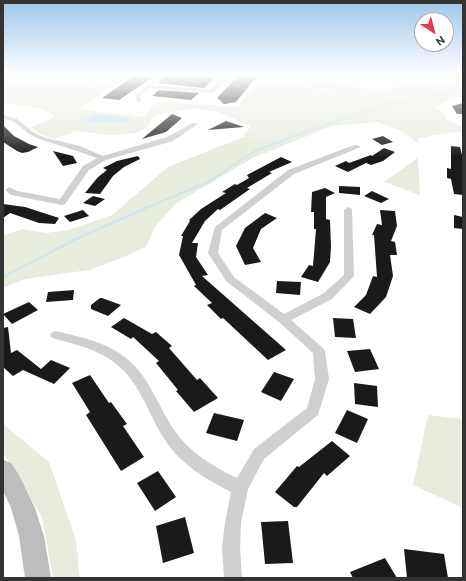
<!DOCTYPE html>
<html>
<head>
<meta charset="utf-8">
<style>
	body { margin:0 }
	#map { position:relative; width:466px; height:581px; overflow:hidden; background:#fff; font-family:Ubuntu,sans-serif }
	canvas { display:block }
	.frame { position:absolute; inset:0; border:4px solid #333; pointer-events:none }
	.north { position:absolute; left:414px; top:12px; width:40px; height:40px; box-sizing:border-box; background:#fff; border:1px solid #adadad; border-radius:50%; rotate:144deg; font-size:11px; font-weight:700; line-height:16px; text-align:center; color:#333 }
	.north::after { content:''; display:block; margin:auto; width:14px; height:18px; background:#eb334b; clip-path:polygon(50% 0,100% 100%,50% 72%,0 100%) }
</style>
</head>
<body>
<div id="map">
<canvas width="466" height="581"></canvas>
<div class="frame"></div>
<div class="north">N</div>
</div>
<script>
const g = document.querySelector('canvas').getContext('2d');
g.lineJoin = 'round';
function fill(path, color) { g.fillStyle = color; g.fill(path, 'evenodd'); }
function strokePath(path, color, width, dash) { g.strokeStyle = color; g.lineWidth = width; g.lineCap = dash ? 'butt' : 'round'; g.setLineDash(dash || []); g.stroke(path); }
const green = new Path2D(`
	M 3,76 L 33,78 L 44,76 L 100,76 L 77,82 C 91,91 103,85 118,80 L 110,76 L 128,76 L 78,109 L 144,117 L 156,102 L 237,107 L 262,76 L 298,76 L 317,91 L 340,86 L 311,76 L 316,76 L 345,85 L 382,91 L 418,80 L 405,76 L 463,76 L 463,97 L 453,98 L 435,107 L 443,113 L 447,120 L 463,127 L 463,131 L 433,135 L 418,139 L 418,143 L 404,132 L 377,122 L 332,126 L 253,158 L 175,204 L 156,226 L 146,247 L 121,258 L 89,270 L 25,279 L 3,288 L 3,235 L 23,229 L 46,233 L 69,230 L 112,215 L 168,167 L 243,137 L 251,126 L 216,111 L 192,108 L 160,114 L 152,119 L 148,127 L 135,133 L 110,135 L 76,131 L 55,139 L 40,134 L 31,127 L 56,117 L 43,109 L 3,102 ZM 94,113 L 132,119 L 82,123 Z
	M 418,158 L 420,195 L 384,182 Z
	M 428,415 L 463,419 L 463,508 L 413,485 Z
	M 3,424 L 49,462 L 76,540 L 80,578 L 53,578 L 42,517 L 3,452 Z`);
const water = new Path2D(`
	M 311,76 L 341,86 L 316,90 L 310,84 L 298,77 Z
	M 94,113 L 133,119 L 127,122 L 81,123 Z`);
const streamFar2 = new Path2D(`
	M 298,135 L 382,105 L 431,97 L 463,89`);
const streamFar1 = new Path2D(`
	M 141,210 L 210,181 L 253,152 L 300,134`);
const stream = new Path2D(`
	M 3,277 L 76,239 L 144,209`);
const building = new Path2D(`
	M 134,76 L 155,76 L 119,100 L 102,98 Z
	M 164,76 L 217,76 L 204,88 L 158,83 Z
	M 238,76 L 257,76 L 236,102 L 224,104 L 217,98 Z
	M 159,90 L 199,93 L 191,100 L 152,96 Z
	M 463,103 L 463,114 L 457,114 L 452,106 Z
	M 172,114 L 182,118 L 166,132 L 142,139 Z
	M 226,121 L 244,127 L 208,130 Z
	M 3,125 L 14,136 L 29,144 L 38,147 L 28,152 L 22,153 L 17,151 L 3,142 Z
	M 383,136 L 393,142 L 382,145 L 372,139 Z
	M 451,146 L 460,147 L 463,159 L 463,195 L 454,194 L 451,179 L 447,178 L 447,168 L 451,169 Z
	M 384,148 L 395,152 L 383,161 L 371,165 L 366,163 L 348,172 L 335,166 L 346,161 L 349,163 L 371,155 L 372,156 Z
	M 53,151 L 73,156 L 77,163 L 63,166 Z
	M 138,156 L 140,159 L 124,167 L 113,176 L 100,194 L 85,193 L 98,177 L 107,170 L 103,168 L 117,161 Z
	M 281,157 L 292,162 L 269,172 L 272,173 L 247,188 L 250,189 L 220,210 L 218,209 L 205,221 L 192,243 L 198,243 L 196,257 L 208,275 L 202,276 L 286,350 L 268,360 L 223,318 L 221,319 L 207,305 L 212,303 L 194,286 L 196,285 L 179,255 L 183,236 L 181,236 L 190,221 L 189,220 L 201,209 L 226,193 L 222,192 L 235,184 L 237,185 L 249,178 L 247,175 Z
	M 339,186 L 360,187 L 360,195 L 339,193 Z
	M 325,188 L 335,193 L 326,197 L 326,219 L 330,220 L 331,246 L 330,262 L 318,282 L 301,277 L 309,265 L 313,266 L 316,229 L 314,229 L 314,212 L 311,212 L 312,192 Z
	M 372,191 L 389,199 L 381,203 L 364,196 Z
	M 93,196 L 105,199 L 95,206 L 83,203 Z
	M 3,204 L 25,207 L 59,218 L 55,224 L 39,223 L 10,213 L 3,218 Z
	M 83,210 L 89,216 L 70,222 L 64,216 Z
	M 380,210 L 395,211 L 397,226 L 391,241 L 395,242 L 397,255 L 390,255 L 393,276 L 386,297 L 370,314 L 354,307 L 366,295 L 373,276 L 377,277 L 374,235 L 372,235 L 377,224 L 382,225 Z
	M 265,213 L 277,218 L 261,229 L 253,248 L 261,262 L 245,265 L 236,246 L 245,228 Z
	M 454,215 L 463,217 L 463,229 L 454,228 Z
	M 277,281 L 301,282 L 300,295 L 276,293 Z
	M 74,290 L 73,300 L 46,302 L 48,292 Z
	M 100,298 L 102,298 L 121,305 L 108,316 L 91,309 L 91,305 Z
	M 29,302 L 38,310 L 12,324 L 3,314 Z
	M 124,318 L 152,334 L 156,332 L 172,346 L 169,348 L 197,380 L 200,378 L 218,398 L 194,412 L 176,391 L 178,390 L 156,363 L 159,361 L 133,337 L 131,339 L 111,327 Z
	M 333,318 L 353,319 L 356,338 L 335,337 Z
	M 8,327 L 11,353 L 17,350 L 41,369 L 51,360 L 70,368 L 54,384 L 23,370 L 13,376 L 3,367 L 3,328 Z
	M 370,349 L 379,369 L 355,372 L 347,351 Z
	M 274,372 L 294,379 L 281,401 L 261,392 Z
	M 90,375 L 109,403 L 111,402 L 127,424 L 123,426 L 144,457 L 121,471 L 86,415 L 90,412 L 72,383 Z
	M 354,383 L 377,386 L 378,407 L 355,404 Z
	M 347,410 L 368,419 L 357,443 L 335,433 Z
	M 214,413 L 244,420 L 237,441 L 206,433 Z
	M 332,441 L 350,456 L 327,476 L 324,473 L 297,507 L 294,507 L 275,492 L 297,466 L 299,467 Z
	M 158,471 L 176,497 L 155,511 L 137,483 Z
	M 185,517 L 194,553 L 163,563 L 156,526 Z
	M 288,521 L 293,563 L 265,564 L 261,522 Z
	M 404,549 L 444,554 L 448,578 L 407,578 Z
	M 385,558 L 397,578 L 353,578 L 350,572 Z`);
const lane = new Path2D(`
	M 361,76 L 364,76 L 365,77 L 364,78 Z`);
const street = new Path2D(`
	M 157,76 L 163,76 L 153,85 L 210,90 L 225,76 L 231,76 L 213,93 L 150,88 L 140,96 L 141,102 L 137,102 L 135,95 Z
	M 3,115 L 17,119 L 33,132 L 43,137 L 80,146 L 103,156 L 167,137 L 193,123 L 198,124 L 173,141 L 106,160 L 89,170 L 65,204 L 62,205 L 11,195 L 5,190 L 9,187 L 17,191 L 60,199 L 83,166 L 97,158 L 74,150 L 39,139 L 29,134 L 13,121 L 3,119 Z
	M 354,145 L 357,145 L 361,147 L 294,174 L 222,230 L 218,253 L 234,277 L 284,314 L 324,293 L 344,275 L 344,210 L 348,207 L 351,208 L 352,210 L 354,276 L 332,299 L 291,320 L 323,348 L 325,351 L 329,379 L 318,415 L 264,459 L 248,489 L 241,523 L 240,547 L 242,578 L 224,578 L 222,547 L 225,523 L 231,492 C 206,479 180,464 165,440 C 148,415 141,383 116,364 C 98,349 74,344 52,338 L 50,335 L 52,332 L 56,331 C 80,337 107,342 126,358 C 150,377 158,407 175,431 C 190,453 214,467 237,478 L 254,449 L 307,408 L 315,379 L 313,353 L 279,322 L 226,281 L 208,253 L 215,227 L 288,170 Z`);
const secondary = new Path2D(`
	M 3,460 L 11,463 L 19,475 L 35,508 L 44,536 L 51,578 L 25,578 L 19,536 L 11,508 L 3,491 Z`);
fill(green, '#e7ecde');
fill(water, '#cee4ef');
strokePath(streamFar2, '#cee4ef', 1.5);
strokePath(streamFar1, '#cee4ef', 2);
strokePath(stream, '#cee4ef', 2.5);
fill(building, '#1a1a1a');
fill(lane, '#d0d0d0');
fill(street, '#d0d0d0');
fill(secondary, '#bdbdbd');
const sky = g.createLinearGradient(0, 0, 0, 157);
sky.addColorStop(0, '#9dc7eb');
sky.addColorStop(0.48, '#fff');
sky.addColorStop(1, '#ffffff00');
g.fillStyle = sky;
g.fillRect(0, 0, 466, 157);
</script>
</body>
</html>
